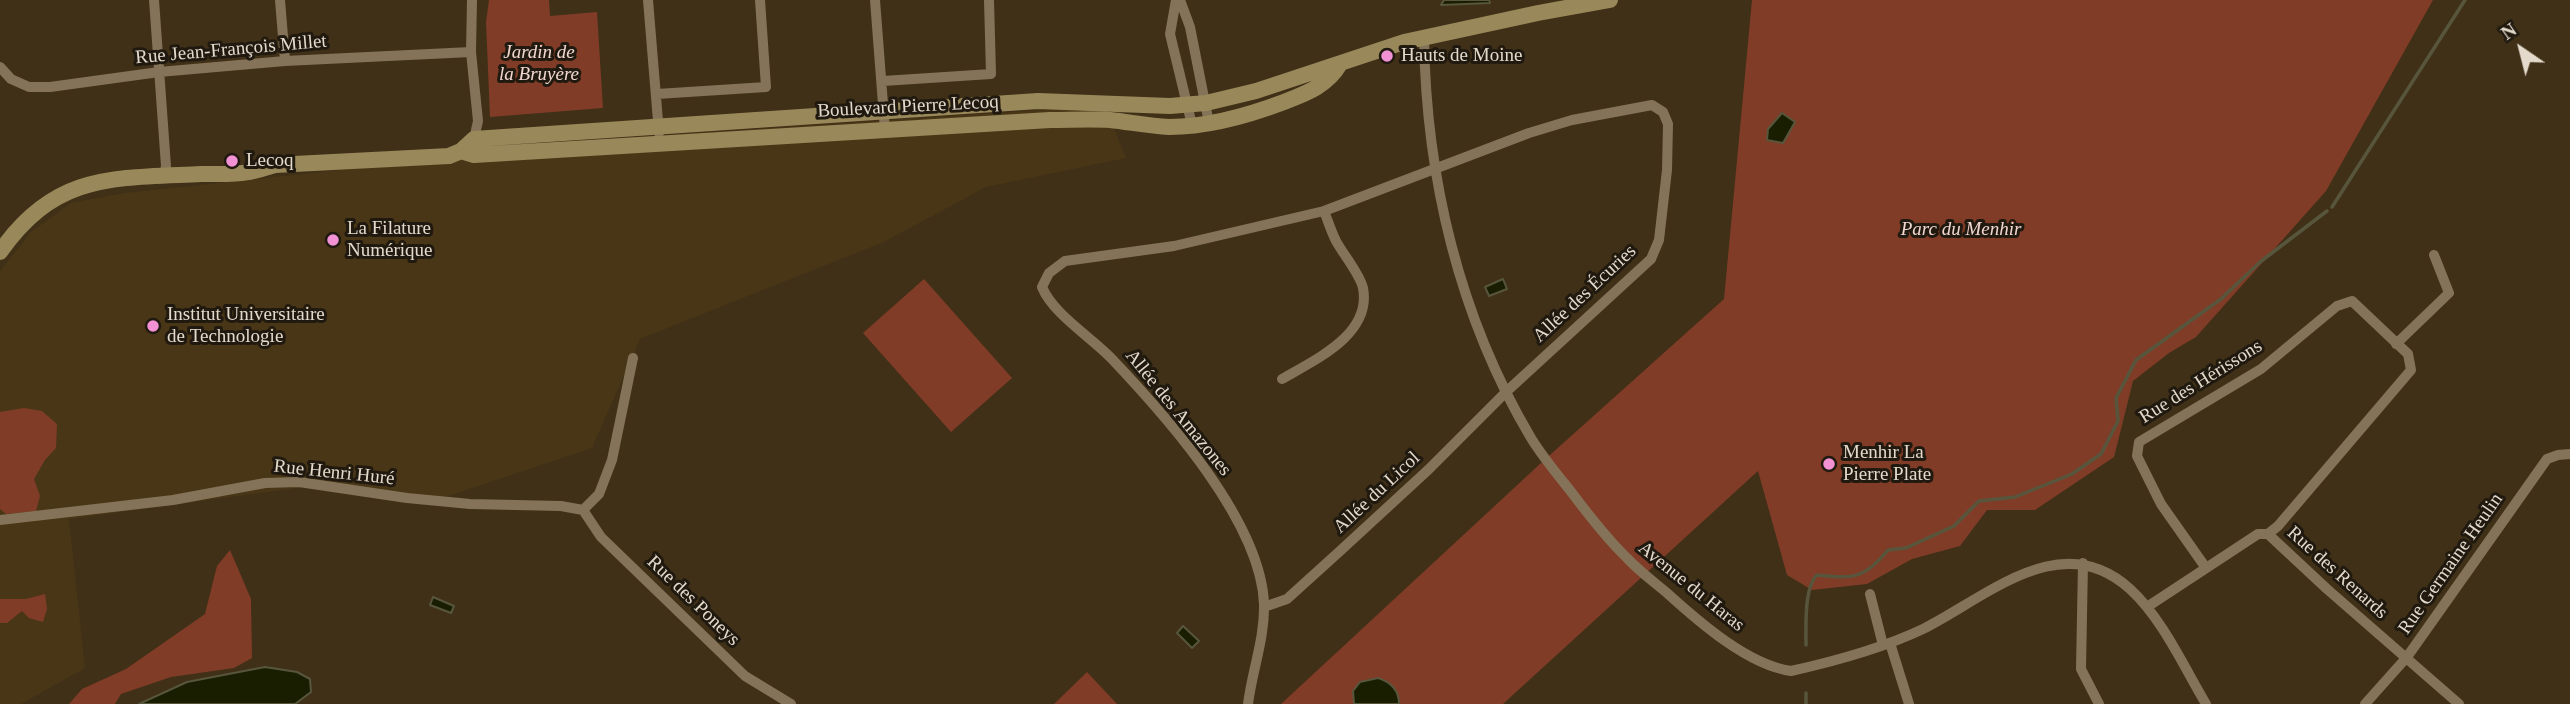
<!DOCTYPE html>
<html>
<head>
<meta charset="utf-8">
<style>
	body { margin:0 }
	#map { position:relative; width:2570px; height:704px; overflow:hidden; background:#3f3017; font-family:Georgia,serif }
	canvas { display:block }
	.north { position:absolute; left:2486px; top:14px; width:70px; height:70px; -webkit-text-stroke:5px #20190f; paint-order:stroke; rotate:325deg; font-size:19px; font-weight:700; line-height:28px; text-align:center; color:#e4dacc }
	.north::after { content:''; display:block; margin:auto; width:24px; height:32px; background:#e4dacc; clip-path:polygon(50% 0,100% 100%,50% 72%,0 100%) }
</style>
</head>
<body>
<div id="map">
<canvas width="2570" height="704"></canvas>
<div class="north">N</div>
</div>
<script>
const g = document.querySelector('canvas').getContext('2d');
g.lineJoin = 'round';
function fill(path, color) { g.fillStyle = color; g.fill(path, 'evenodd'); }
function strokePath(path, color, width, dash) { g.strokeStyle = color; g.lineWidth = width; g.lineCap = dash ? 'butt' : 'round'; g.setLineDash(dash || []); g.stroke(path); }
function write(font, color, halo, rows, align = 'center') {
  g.font = font + ' Georgia,serif'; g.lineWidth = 6; g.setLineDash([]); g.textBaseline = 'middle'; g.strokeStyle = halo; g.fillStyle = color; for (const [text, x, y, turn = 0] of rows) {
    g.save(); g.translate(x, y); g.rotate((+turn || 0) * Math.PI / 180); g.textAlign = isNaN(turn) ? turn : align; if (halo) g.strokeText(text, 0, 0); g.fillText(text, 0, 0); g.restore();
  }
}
const built = new Path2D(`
	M 1105,106 L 1126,158 L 986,187 L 884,242 L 640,339 L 592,448 L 421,505 L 334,483 L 69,519 L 85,668 L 21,704 L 0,704 L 0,271 L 31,232 L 71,203 L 125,193 L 678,134 Z`);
const green = new Path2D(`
	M 489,0 L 549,0 L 550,16 L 597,12 L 603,108 L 490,117 L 486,22 Z
	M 1752,0 L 2433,0 L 2326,191 L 2196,337 L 2169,353 L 2133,381 L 2114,457 L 2035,510 L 1987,510 L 1960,546 L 1912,559 L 1867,584 L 1812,590 L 1787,575 L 1758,471 L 1503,704 L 1281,704 L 1541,463 L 1724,299 Z
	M 924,279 L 1012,378 L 951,432 L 863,333 Z
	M 24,408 L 42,411 L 57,424 L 56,448 L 45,460 L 34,479 L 40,496 L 36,511 L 6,514 L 0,509 L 0,412 Z
	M 230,550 L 251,599 L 252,658 L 234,668 L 171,677 L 121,694 L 115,704 L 69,704 L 82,689 L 126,669 L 205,614 L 217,566 Z
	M 45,594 L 47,609 L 43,622 L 29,618 L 22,611 L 7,623 L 0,623 L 0,599 L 26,599 Z
	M 1087,672 L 1117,704 L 1054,704 Z`);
const water = new Path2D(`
	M 1444,0 L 1489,0 L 1490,3 L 1441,5 Z
	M 1782,113 L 1795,122 L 1783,143 L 1767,140 L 1768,129 Z
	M 1503,279 L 1507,289 L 1489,296 L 1485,287 Z
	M 433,597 L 454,606 L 451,613 L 430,605 Z
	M 1183,626 L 1199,641 L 1192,648 L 1177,633 Z
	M 265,667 L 297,672 L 310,679 L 311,692 L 295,704 L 139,704 L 187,682 Z
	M 1378,678 C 1391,682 1399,690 1399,704 L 1354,704 L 1353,691 L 1360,682 Z`);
const stream = new Path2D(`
	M 2332,207 L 2465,0
	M 1806,645 C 1806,627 1804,587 1817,575 C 1854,579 1864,579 1888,550 L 1906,548 L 1954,526 L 1979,501 L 2015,497 L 2072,474 L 2101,454 L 2118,421 L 2116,398 L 2136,360 L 2221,299 L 2260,262 L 2327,211
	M 1806,693 L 1806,704`);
const street = new Path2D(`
	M 154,0 L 166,166 L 164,176
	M 280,0 L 285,61
	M 472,0 L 471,52 L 478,121 L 474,139
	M 648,0 L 659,133
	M 875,0 L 885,130
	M 1176,0 L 1170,34 L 1192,125
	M 1180,0 L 1190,27 L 1209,123
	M 1424,37 C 1426,177 1459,317 1531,438 C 1542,456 1556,473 1569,489 C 1587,513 1606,538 1627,558 C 1639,571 1654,582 1667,593 C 1699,622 1748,665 1791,671 C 1836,661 1881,649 1923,629 C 1987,597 2061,526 2130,589 C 2162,618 2184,667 2206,704
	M 0,67 L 11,79 L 29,87 L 50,87 L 159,72 L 285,61 L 471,52
	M 883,81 L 991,74 L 989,0
	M 657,94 L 766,87 L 760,0
	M 2396,344 L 2449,293 L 2434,255
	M 1282,379 C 1314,360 1372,335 1363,288 C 1360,274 1343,254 1336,241 C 1331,231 1328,221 1324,211
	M 583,510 L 601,537 L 745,676 L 791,704
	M 583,510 L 599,494 L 612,460 L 633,358
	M 0,520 L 173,500 L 265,483 L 299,482 L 407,498 L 470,504 L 561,506 L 583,510
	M 2083,563 L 2081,669 L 2099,704
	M 2206,568 L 2161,504 L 2137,456 L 2139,442 L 2261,369 L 2337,306 L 2352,301 L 2408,354 L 2411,370 L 2278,526 L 2268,534
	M 1870,594 L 1883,645
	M 2147,607 L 2258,534 L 2268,534 L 2327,589 L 2459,704
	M 1890,643 L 1909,704
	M 1248,704 C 1252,671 1265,638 1264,604 C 1261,522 1167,417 1112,359 C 1091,337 1053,314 1042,287 L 1049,273 L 1065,261 L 1174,246 L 1324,211 L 1529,133 L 1572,120 L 1652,105 L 1663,112 L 1668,124 L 1667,170 L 1659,240 L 1651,259 L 1506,392 L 1428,470 L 1340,551 L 1287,599 L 1264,607
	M 2365,704 L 2407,657 L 2547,459 L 2558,455 L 2570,454`);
const secondary = new Path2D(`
	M 461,151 L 474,155 L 1050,120 C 1070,120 1090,119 1110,120 C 1129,122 1149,126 1169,127 C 1209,127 1247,116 1284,102 C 1307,93 1327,86 1340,64
	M 0,252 C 55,173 113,178 201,174 C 216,174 234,175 249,172 C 258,171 267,167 275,165 L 449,156 L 461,151 L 474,139 L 1038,101 L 1170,106 L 1206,103 L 1256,91 L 1404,42 L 1538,13 L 1610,0`);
const markers = [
	[1387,56,7,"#f391d5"],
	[232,161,7,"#f391d5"],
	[333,240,7,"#f391d5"],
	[153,326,7,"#f391d5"],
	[1829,464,7,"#f391d5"]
];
const streetNames = [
	["Rue Jean-François Millet",231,50,-5],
	["Boulevard Pierre Lecoq",908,107,-3],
	["Allée des Écuries",1585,294,-43],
	["Rue des Hérissons",2201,382,-32],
	["Allée des Amazones",1178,413,51],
	["Rue Henri Huré",334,473,6],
	["Allée du Licol",1377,493,-43],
	["Rue Germaine Heulin",2451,564,-55],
	["Rue des Renards",2337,573,42],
	["Avenue du Haras",1691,587,39],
	["Rue des Poneys",693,601,44]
];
const parkNames = [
	["Jardin de",539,53],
	["la Bruyère",539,75],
	["Parc du Menhir",1961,230]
];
const poiNames = [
	["Hauts de Moine",1401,56],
	["Lecoq",246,161],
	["La Filature",347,229],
	["Numérique",347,251],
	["Institut Universitaire",167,315],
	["de Technologie",167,337],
	["Menhir La",1843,453],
	["Pierre Plate",1843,475]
];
fill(built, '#493616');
fill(green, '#803c26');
fill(water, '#1a1e00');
strokePath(water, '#57563d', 2);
strokePath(stream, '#57563d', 3.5);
strokePath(street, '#847358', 10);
strokePath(secondary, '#99885a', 16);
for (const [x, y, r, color] of markers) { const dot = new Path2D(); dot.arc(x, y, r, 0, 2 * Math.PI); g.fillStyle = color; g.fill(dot); strokePath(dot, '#20190f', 2.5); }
write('19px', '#e4dacc', '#20190f', streetNames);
write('italic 19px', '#f1d7cf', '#20190f', parkNames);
write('19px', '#e4dacc', '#20190f', poiNames, 'left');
</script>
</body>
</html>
